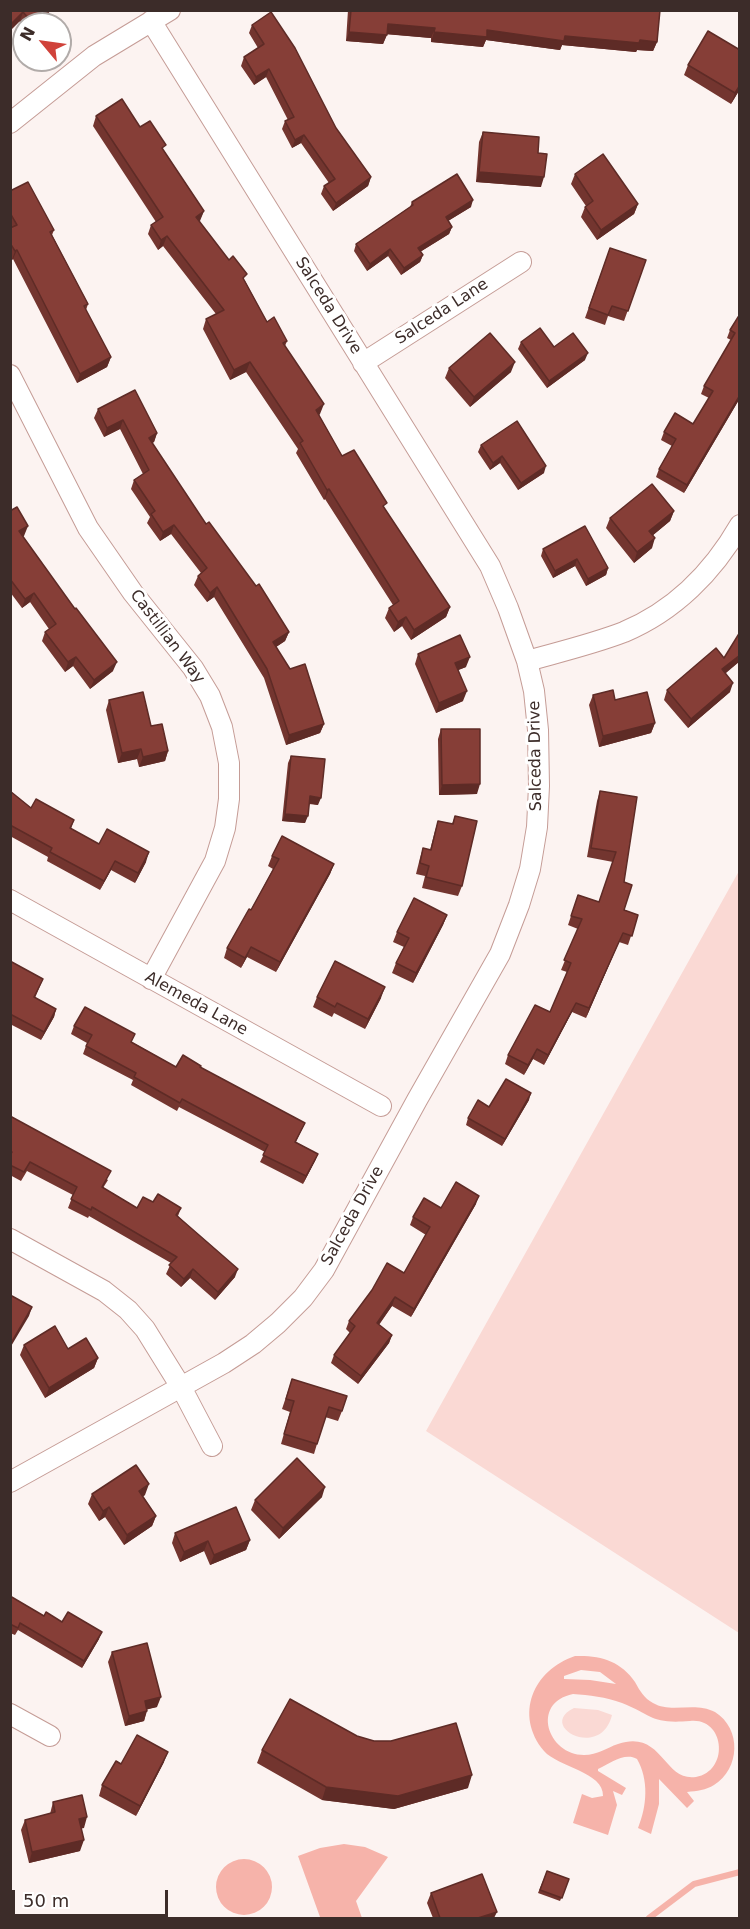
<!DOCTYPE html>
<html>
<head>
<meta charset="utf-8">
<style>
	body { margin:0 }
	#map { position:relative; width:750px; height:1929px; overflow:hidden; background:#fcf3f1; font-family:"DejaVu Sans",sans-serif }
	canvas { display:block }
	.frame { position:absolute; inset:0; border:12px solid #3c2c29; pointer-events:none }
	.north { position:absolute; left:12px; top:12px; width:60px; height:60px; box-sizing:border-box; background:#fff; border:2px solid #b1aba9; border-radius:50%; rotate:299deg; font-size:16px; font-weight:700; line-height:24px; text-align:center; color:#3c2c29 }
	.north::after { content:''; display:block; margin:auto; width:21px; height:27px; background:#d0423a; clip-path:polygon(50% 0,100% 100%,50% 72%,0 100%) }
	.scale { position:absolute; left:12px; top:1890px; width:156px; height:27px; box-sizing:border-box; border:3px solid #3c2c29; border-top:0; padding-left:8px; font-size:18px; line-height:21px; white-space:nowrap; color:#3c2c29; -webkit-text-stroke:4px #fff; paint-order:stroke }
</style>
</head>
<body>
<div id="map">
<canvas width="750" height="1929"></canvas>
<div class="frame"></div>
<div class="north">N</div>
<div class="scale">50 m</div>
</div>
<script>
const g = document.querySelector('canvas').getContext('2d');
g.lineJoin = 'round';
function fill(path, color) { g.fillStyle = color; g.fill(path, 'evenodd'); }
function strokePath(path, color, width, dash) { g.strokeStyle = color; g.lineWidth = width; g.lineCap = dash ? 'butt' : 'round'; g.setLineDash(dash || []); g.stroke(path); }
function write(font, color, halo, rows, align = 'center') {
  g.font = font + ' "DejaVu Sans",sans-serif'; g.lineWidth = 6; g.setLineDash([]); g.textBaseline = 'middle'; g.strokeStyle = halo; g.fillStyle = color; for (const [text, x, y, turn = 0] of rows) {
    g.save(); g.translate(x, y); g.rotate((+turn || 0) * Math.PI / 180); g.textAlign = isNaN(turn) ? turn : align; if (halo) g.strokeText(text, 0, 0); g.fillText(text, 0, 0); g.restore();
  }
}
const green = new Path2D(`
	M 739,871 L 739,1633 L 426,1431 Z
	M 574,1708 L 598,1710 L 612,1715 C 601,1761 536,1726 574,1708 Z`);
const water = new Path2D(`
	M 575,1656 C 600,1655 621,1661 635,1682 C 640,1691 644,1698 653,1703 C 672,1714 694,1701 715,1712 C 742,1729 740,1769 714,1785 C 706,1790 697,1791 687,1792 L 694,1801 L 687,1808 L 659,1779 L 659,1804 L 651,1834 L 638,1828 C 647,1806 649,1780 637,1759 C 624,1752 610,1764 598,1769 L 598,1771 L 626,1788 L 622,1795 L 613,1791 L 617,1805 L 608,1835 L 573,1823 L 582,1794 L 592,1798 L 603,1796 C 604,1772 558,1767 544,1751 C 514,1715 533,1670 575,1656 ZM 581,1670 L 600,1672 L 616,1684 L 590,1680 L 564,1679 L 564,1676 ZM 573,1694 C 589,1695 606,1697 622,1703 C 654,1716 651,1724 690,1721 C 725,1717 730,1771 696,1777 C 663,1782 663,1729 618,1744 C 606,1748 598,1755 584,1755 C 548,1755 530,1703 573,1694 Z
	M 344,1844 L 365,1847 L 388,1857 L 356,1901 L 362,1918 L 317,1918 L 320,1917 L 298,1856 L 320,1848 Z
	M216 1887a28 28 0 1 1 56 0a28 28 0 1 1-56 0Z`);
const stream = new Path2D(`
	M 649,1918 L 694,1884 L 740,1872`);
const minor = new Path2D(`
	M 10,123 L 94,56 L 170,10
	M 363,363 L 521,262
	M 10,375 L 88,528 L 133,593 L 193,668 L 210,696 L 222,727 L 229,763 L 229,799 L 225,828 L 215,861 L 151,979
	M 527,661 C 559,652 593,644 624,632 C 674,611 713,572 740,525
	M 10,900 L 381,1106
	M 10,1239 L 104,1291 L 128,1310 L 145,1329 L 181,1387 L 212,1446
	M 10,1482 L 224,1363 L 253,1344 L 278,1323 L 303,1298 L 324,1270 L 417,1100 L 500,954 L 519,905 L 530,869 L 537,827 L 539,786 L 538,730 L 534,691 L 527,661 L 508,608 L 490,566 L 151,21
	M 10,1714 L 50,1736`);
const wall = new Path2D(`
	M 10,10 L 52,10 L 34,24 L 24,24 L 24,27 Z
	M 348,10 L 660,10 L 657,42 L 653,51 L 637,50 L 636,52 L 562,45 L 560,50 L 486,40 L 483,47 L 431,42 L 431,38 L 387,34 L 383,44 L 346,41 Z
	M 252,25 L 336,128 L 371,177 L 368,186 L 333,211 L 321,194 L 324,186 L 329,183 L 301,143 L 292,148 L 282,129 L 285,121 L 288,120 L 266,77 L 254,85 L 241,66 L 244,57 L 258,48 L 249,33 Z
	M 688,65 L 740,89 L 731,104 L 684,75 Z
	M 96,116 L 140,127 L 164,151 L 204,211 L 199,221 L 245,281 L 267,322 L 287,341 L 285,346 L 320,414 L 319,415 L 342,456 L 385,509 L 450,607 L 446,617 L 411,640 L 402,626 L 394,632 L 385,618 L 389,608 L 393,605 L 325,499 L 324,500 L 296,453 L 298,449 L 246,372 L 230,380 L 203,329 L 206,319 L 216,314 L 163,246 L 158,250 L 148,234 L 151,225 L 156,222 L 93,126 Z
	M 483,132 L 538,153 L 541,187 L 476,182 L 479,142 Z
	M 575,174 L 638,204 L 634,214 L 597,240 L 581,217 L 585,207 L 586,206 L 571,184 Z
	M 10,191 L 54,230 L 52,235 L 88,304 L 86,310 L 111,357 L 107,367 L 77,383 L 13,259 L 12,260 L 10,258 Z
	M 412,202 L 471,207 L 448,221 L 452,227 L 449,234 L 420,252 L 423,255 L 420,262 L 401,275 L 388,256 L 367,271 L 354,251 L 356,244 L 410,207 Z
	M 610,248 L 646,260 L 624,321 L 608,316 L 605,325 L 585,318 Z
	M 740,314 L 740,398 L 684,493 L 656,477 L 659,469 L 672,446 L 661,440 L 664,432 L 693,424 L 709,398 L 701,394 L 704,386 L 731,340 L 727,338 L 730,330 Z
	M 521,342 L 554,347 L 585,360 L 547,388 L 518,349 Z
	M 449,368 L 511,372 L 470,407 L 445,378 Z
	M 98,409 L 157,433 L 154,442 L 152,443 L 206,524 L 289,632 L 285,641 L 276,647 L 324,724 L 320,733 L 286,745 L 264,678 L 214,597 L 207,602 L 194,585 L 198,576 L 201,573 L 171,534 L 160,541 L 147,523 L 150,517 L 131,489 L 134,480 L 143,474 L 120,429 L 104,437 L 94,418 Z
	M 481,445 L 544,473 L 518,490 L 500,463 L 490,470 L 478,452 Z
	M 10,511 L 24,536 L 23,536 L 113,671 L 90,689 L 73,666 L 65,672 L 42,641 L 45,632 L 49,629 L 30,602 L 22,608 L 10,592 Z
	M 674,511 L 670,521 L 653,535 L 652,548 L 634,563 L 606,528 L 610,518 Z
	M 543,549 L 608,568 L 606,575 L 586,586 L 575,566 L 553,578 L 541,556 Z
	M 740,632 L 740,661 L 725,673 L 730,692 L 688,728 L 664,700 L 667,690 L 724,658 Z
	M 418,654 L 466,667 L 458,670 L 463,701 L 436,713 L 415,664 Z
	M 593,695 L 615,700 L 655,723 L 651,733 L 599,747 L 589,705 Z
	M 109,700 L 151,726 L 168,751 L 165,761 L 139,767 L 137,759 L 118,763 L 106,710 Z
	M 441,729 L 477,794 L 439,795 L 438,739 Z
	M 291,756 L 318,805 L 309,804 L 305,823 L 282,821 L 288,763 Z
	M 10,791 L 31,808 L 74,820 L 71,829 L 99,844 L 146,862 L 135,883 L 111,870 L 100,890 L 47,861 L 48,857 L 10,836 Z
	M 600,791 L 624,882 L 624,910 L 638,915 L 628,945 L 619,942 L 586,1018 L 572,1012 L 544,1065 L 533,1059 L 524,1075 L 505,1064 L 508,1055 L 550,1012 L 567,972 L 561,970 L 578,929 L 568,925 L 578,895 L 599,902 L 613,862 L 587,857 L 597,801 Z
	M 455,816 L 462,886 L 458,896 L 422,888 L 425,876 L 416,874 L 420,858 L 423,848 L 430,850 L 435,831 L 438,821 L 452,824 Z
	M 272,856 L 334,864 L 330,874 L 276,972 L 247,957 L 241,968 L 224,958 L 227,948 L 251,910 L 273,869 L 268,866 Z
	M 447,915 L 443,925 L 413,983 L 392,973 L 396,963 L 404,947 L 393,942 L 397,932 Z
	M 10,961 L 43,979 L 35,998 L 56,1009 L 54,1017 L 41,1040 L 10,1024 Z
	M 317,997 L 381,998 L 365,1029 L 334,1013 L 332,1017 L 313,1007 Z
	M 74,1026 L 132,1042 L 176,1067 L 200,1068 L 305,1123 L 296,1142 L 318,1154 L 315,1161 L 303,1184 L 260,1162 L 265,1152 L 179,1107 L 177,1111 L 131,1085 L 133,1080 L 83,1054 L 87,1043 L 71,1034 Z
	M 529,1100 L 502,1146 L 466,1125 L 468,1118 L 489,1107 Z
	M 10,1116 L 108,1180 L 103,1188 L 137,1208 L 153,1202 L 181,1208 L 178,1216 L 235,1277 L 215,1300 L 190,1278 L 181,1287 L 166,1274 L 171,1263 L 89,1216 L 88,1218 L 68,1208 L 73,1195 L 27,1171 L 21,1181 L 10,1175 Z
	M 476,1204 L 411,1317 L 392,1306 L 379,1325 L 392,1335 L 389,1343 L 358,1384 L 331,1363 L 334,1355 L 350,1333 L 346,1329 L 349,1321 L 404,1273 L 426,1235 L 410,1225 L 413,1217 L 441,1208 Z
	M 24,1345 L 68,1349 L 98,1358 L 94,1368 L 45,1398 L 20,1355 Z
	M 292,1379 L 342,1411 L 338,1421 L 325,1417 L 314,1454 L 281,1444 L 290,1412 L 282,1409 Z
	M 92,1494 L 145,1495 L 143,1496 L 156,1516 L 152,1526 L 124,1545 L 105,1517 L 99,1521 L 88,1504 Z
	M 322,1497 L 279,1539 L 251,1510 L 255,1500 Z
	M 175,1533 L 250,1540 L 246,1550 L 210,1565 L 204,1551 L 180,1562 L 172,1543 Z
	M 10,1596 L 44,1616 L 62,1622 L 99,1639 L 82,1668 L 18,1630 L 15,1635 L 10,1633 Z
	M 112,1652 L 157,1707 L 147,1709 L 144,1721 L 125,1726 L 108,1662 Z
	M 357,1736 L 468,1788 L 394,1809 L 322,1800 L 257,1763 L 262,1750 Z
	M 164,1762 L 136,1816 L 99,1796 L 102,1785 L 121,1764 Z
	M 53,1802 L 84,1828 L 81,1828 L 80,1851 L 29,1863 L 21,1830 L 25,1820 L 50,1814 Z
	M 547,1871 L 569,1879 L 560,1901 L 538,1893 Z
	M 431,1893 L 494,1918 L 433,1918 L 427,1903 Z`);
const shadedWall = new Path2D(`
	M 43,10 L 52,10 L 34,24 L 29,24 L 30,20 Z
	M 23,12 L 20,21 L 10,31 L 10,25 Z
	M 388,24 L 435,28 L 431,38 L 384,34 Z
	M 487,30 L 640,40 L 657,42 L 653,51 L 637,50 L 636,52 L 562,45 L 560,50 L 486,40 L 483,47 L 431,42 L 434,32 Z
	M 349,32 L 387,35 L 383,44 L 346,41 Z
	M 269,69 L 266,77 L 254,85 L 256,77 Z
	M 740,85 L 740,89 L 731,104 L 735,93 Z
	M 304,135 L 301,143 L 292,148 L 295,140 Z
	M 479,172 L 544,177 L 541,187 L 476,182 Z
	M 371,177 L 368,186 L 333,211 L 336,203 Z
	M 473,200 L 471,207 L 443,224 L 446,217 Z
	M 638,204 L 634,214 L 597,240 L 601,230 Z
	M 204,211 L 200,221 L 192,226 L 196,217 Z
	M 452,227 L 449,234 L 415,255 L 418,248 Z
	M 167,236 L 163,246 L 158,250 L 161,240 Z
	M 390,249 L 388,256 L 367,271 L 370,264 Z
	M 17,250 L 13,259 L 12,260 L 15,251 Z
	M 423,255 L 420,262 L 401,275 L 404,268 Z
	M 588,353 L 585,360 L 547,388 L 549,381 Z
	M 111,357 L 107,367 L 77,383 L 80,374 Z
	M 250,362 L 246,372 L 230,380 L 234,370 Z
	M 515,362 L 511,372 L 470,407 L 474,397 Z
	M 740,395 L 740,398 L 684,493 L 687,485 Z
	M 324,404 L 320,414 L 312,419 L 316,410 Z
	M 123,420 L 120,429 L 104,437 L 107,428 Z
	M 157,433 L 154,442 L 145,447 L 149,438 Z
	M 502,456 L 500,463 L 490,470 L 493,463 Z
	M 546,466 L 544,473 L 518,490 L 521,483 Z
	M 329,489 L 325,499 L 324,500 L 327,490 Z
	M 674,511 L 670,521 L 646,541 L 649,531 Z
	M 174,525 L 171,534 L 160,541 L 163,532 Z
	M 28,526 L 24,536 L 16,540 L 19,531 Z
	M 655,538 L 652,548 L 634,563 L 637,552 Z
	M 577,559 L 575,566 L 553,578 L 555,571 Z
	M 608,568 L 606,575 L 586,586 L 588,579 Z
	M 217,587 L 214,597 L 207,602 L 210,593 Z
	M 34,593 L 30,602 L 22,608 L 25,599 Z
	M 450,607 L 446,617 L 411,640 L 414,630 Z
	M 406,617 L 402,626 L 394,632 L 398,622 Z
	M 289,632 L 285,641 L 270,651 L 273,642 Z
	M 740,655 L 740,661 L 719,679 L 722,669 Z
	M 76,657 L 73,666 L 65,672 L 68,662 Z
	M 470,657 L 466,667 L 451,673 L 455,663 Z
	M 117,662 L 113,671 L 90,689 L 94,680 Z
	M 733,683 L 730,692 L 688,728 L 691,719 Z
	M 467,691 L 463,701 L 436,713 L 439,703 Z
	M 655,723 L 651,733 L 599,747 L 603,736 Z
	M 324,724 L 320,733 L 286,745 L 289,735 Z
	M 141,749 L 137,759 L 118,763 L 122,753 Z
	M 168,751 L 165,761 L 139,767 L 143,757 Z
	M 480,784 L 477,794 L 439,795 L 442,785 Z
	M 310,796 L 321,798 L 318,805 L 308,803 Z
	M 285,814 L 308,816 L 305,823 L 282,821 Z
	M 149,852 L 146,862 L 135,883 L 138,873 Z
	M 115,861 L 111,870 L 100,890 L 104,881 Z
	M 334,864 L 330,874 L 276,972 L 280,962 Z
	M 447,915 L 443,925 L 413,983 L 416,973 Z
	M 623,933 L 619,942 L 586,1018 L 589,1008 Z
	M 251,947 L 247,957 L 241,968 L 245,958 Z
	M 385,987 L 381,998 L 365,1029 L 368,1019 Z
	M 576,1003 L 572,1012 L 544,1065 L 548,1055 Z
	M 56,1009 L 54,1017 L 41,1040 L 44,1032 Z
	M 537,1049 L 533,1059 L 524,1075 L 528,1065 Z
	M 531,1093 L 529,1100 L 502,1146 L 505,1139 Z
	M 318,1154 L 315,1161 L 303,1184 L 306,1176 Z
	M 479,1196 L 476,1204 L 411,1317 L 414,1309 Z
	M 193,1269 L 190,1278 L 181,1287 L 184,1279 Z
	M 238,1269 L 235,1277 L 215,1300 L 218,1292 Z
	M 395,1297 L 392,1306 L 374,1331 L 377,1323 Z
	M 32,1307 L 29,1316 L 10,1348 L 10,1345 Z
	M 392,1335 L 389,1343 L 358,1384 L 361,1376 Z
	M 98,1358 L 94,1368 L 45,1398 L 49,1388 Z
	M 149,1484 L 145,1495 L 136,1501 L 139,1491 Z
	M 325,1487 L 322,1497 L 279,1539 L 283,1528 Z
	M 109,1507 L 105,1517 L 99,1521 L 103,1511 Z
	M 156,1516 L 152,1526 L 124,1545 L 127,1535 Z
	M 250,1540 L 246,1550 L 210,1565 L 214,1555 Z
	M 208,1541 L 204,1551 L 180,1562 L 184,1552 Z
	M 102,1632 L 99,1639 L 82,1668 L 84,1661 Z
	M 161,1697 L 157,1707 L 141,1711 L 145,1701 Z
	M 147,1711 L 144,1721 L 125,1726 L 129,1716 Z
	M 168,1752 L 164,1762 L 136,1816 L 140,1806 Z
	M 472,1775 L 468,1788 L 394,1809 L 322,1800 L 326,1787 Z
	M 87,1817 L 84,1828 L 75,1830 L 79,1819 Z
	M 84,1840 L 80,1851 L 29,1863 L 32,1852 Z
	M 497,1912 L 494,1918 L 478,1918 Z`);
const building = new Path2D(`
	M 10,10 L 43,10 L 30,20 L 23,12 L 10,25 Z
	M 351,10 L 660,10 L 657,42 L 640,40 L 639,43 L 565,36 L 564,41 L 487,30 L 487,37 L 434,32 L 435,28 L 388,24 L 387,35 L 349,32 Z
	M 271,12 L 295,48 L 336,128 L 371,177 L 336,203 L 324,186 L 335,179 L 304,135 L 295,140 L 285,121 L 294,117 L 269,69 L 256,77 L 244,57 L 264,44 L 252,25 Z
	M 708,31 L 740,50 L 740,85 L 735,93 L 688,65 Z
	M 122,99 L 140,127 L 150,121 L 166,145 L 162,148 L 204,211 L 196,217 L 229,260 L 233,256 L 247,274 L 243,278 L 267,322 L 274,317 L 287,341 L 283,343 L 324,404 L 316,410 L 342,456 L 354,450 L 387,503 L 383,506 L 450,607 L 414,630 L 406,617 L 398,622 L 389,608 L 399,601 L 329,489 L 327,490 L 300,443 L 303,441 L 250,362 L 234,370 L 206,319 L 224,310 L 167,236 L 161,240 L 151,225 L 163,217 L 96,116 Z
	M 483,132 L 539,137 L 538,153 L 547,154 L 544,177 L 479,172 Z
	M 603,154 L 638,204 L 601,230 L 585,207 L 593,201 L 575,174 Z
	M 457,174 L 473,200 L 446,217 L 452,227 L 418,248 L 423,255 L 404,268 L 390,249 L 370,264 L 356,244 L 413,205 L 412,202 Z
	M 28,182 L 54,230 L 50,232 L 88,304 L 84,306 L 111,357 L 80,374 L 17,250 L 15,251 L 10,243 L 10,228 L 17,225 L 10,213 L 10,191 Z
	M 610,248 L 646,260 L 628,311 L 612,306 L 608,315 L 589,308 Z
	M 740,314 L 740,395 L 687,485 L 659,469 L 676,439 L 664,432 L 675,413 L 693,424 L 713,391 L 704,386 L 735,333 L 730,330 Z
	M 540,328 L 554,347 L 573,333 L 588,353 L 549,381 L 521,342 Z
	M 490,333 L 515,362 L 474,397 L 449,368 Z
	M 135,390 L 157,433 L 149,438 L 206,524 L 209,522 L 256,586 L 259,584 L 289,632 L 273,642 L 290,669 L 305,664 L 324,724 L 289,735 L 267,669 L 217,587 L 210,593 L 198,576 L 207,568 L 174,525 L 163,532 L 151,514 L 155,511 L 134,480 L 149,470 L 123,420 L 107,428 L 98,409 Z
	M 517,421 L 546,466 L 521,483 L 502,456 L 493,463 L 481,445 Z
	M 652,484 L 674,511 L 649,531 L 655,538 L 637,552 L 610,518 Z
	M 17,507 L 28,526 L 19,531 L 75,609 L 76,608 L 117,662 L 94,680 L 76,657 L 68,662 L 45,632 L 56,624 L 34,593 L 25,599 L 10,579 L 10,511 Z
	M 585,526 L 608,568 L 588,579 L 577,559 L 555,571 L 543,549 Z
	M 740,632 L 740,655 L 722,669 L 733,683 L 691,719 L 667,690 L 716,648 L 724,658 Z
	M 460,635 L 470,657 L 455,663 L 467,691 L 439,703 L 418,654 Z
	M 613,690 L 615,700 L 647,692 L 655,723 L 603,736 L 593,695 Z
	M 143,692 L 151,726 L 162,724 L 168,751 L 143,757 L 141,749 L 122,753 L 109,700 Z
	M 441,729 L 480,729 L 480,784 L 442,785 Z
	M 291,756 L 325,759 L 321,798 L 310,796 L 308,816 L 285,814 Z
	M 10,791 L 31,808 L 36,799 L 74,820 L 70,828 L 99,844 L 107,829 L 149,852 L 138,873 L 115,861 L 104,881 L 50,852 L 52,848 L 10,825 Z
	M 600,791 L 637,797 L 624,882 L 632,885 L 624,910 L 638,915 L 632,936 L 623,933 L 589,1008 L 576,1003 L 548,1055 L 537,1049 L 528,1065 L 508,1055 L 535,1005 L 550,1012 L 571,963 L 564,960 L 582,919 L 571,916 L 578,895 L 599,902 L 616,852 L 591,848 Z
	M 455,816 L 477,821 L 462,886 L 426,877 L 429,866 L 420,863 L 423,848 L 431,850 L 438,821 L 453,824 Z
	M 282,836 L 334,864 L 280,962 L 251,947 L 245,958 L 227,948 L 249,909 L 251,910 L 279,859 L 272,856 Z
	M 414,898 L 447,915 L 416,973 L 396,963 L 409,938 L 397,932 Z
	M 10,961 L 43,979 L 34,997 L 56,1009 L 44,1032 L 10,1014 Z
	M 335,961 L 385,987 L 368,1019 L 337,1003 L 335,1007 L 317,997 Z
	M 85,1007 L 135,1034 L 131,1042 L 176,1067 L 183,1055 L 201,1066 L 200,1067 L 305,1123 L 295,1142 L 318,1154 L 306,1176 L 263,1155 L 268,1145 L 182,1099 L 180,1103 L 134,1077 L 136,1073 L 86,1046 L 92,1035 L 74,1026 Z
	M 506,1079 L 531,1093 L 505,1139 L 468,1118 L 478,1100 L 489,1107 Z
	M 10,1116 L 111,1171 L 102,1187 L 137,1208 L 143,1197 L 153,1202 L 158,1194 L 181,1208 L 176,1215 L 238,1269 L 218,1292 L 193,1269 L 184,1279 L 169,1265 L 177,1257 L 92,1207 L 91,1210 L 71,1199 L 77,1187 L 30,1162 L 24,1172 L 10,1165 L 10,1155 L 12,1152 L 10,1151 Z
	M 456,1182 L 479,1196 L 414,1309 L 395,1297 L 377,1323 L 392,1335 L 361,1376 L 334,1355 L 355,1326 L 349,1321 L 372,1290 L 387,1263 L 404,1273 L 430,1227 L 413,1217 L 424,1198 L 441,1208 Z
	M 12,1296 L 32,1307 L 10,1345 L 10,1298 Z
	M 55,1326 L 68,1349 L 86,1338 L 98,1358 L 49,1388 L 24,1345 Z
	M 292,1379 L 347,1396 L 342,1411 L 329,1407 L 317,1444 L 284,1434 L 294,1401 L 286,1399 Z
	M 297,1458 L 325,1487 L 283,1528 L 255,1500 Z
	M 136,1465 L 149,1484 L 139,1491 L 156,1516 L 127,1535 L 109,1507 L 103,1511 L 92,1494 Z
	M 236,1507 L 250,1540 L 214,1555 L 208,1541 L 184,1552 L 175,1533 Z
	M 10,1596 L 44,1616 L 46,1612 L 62,1622 L 68,1612 L 102,1632 L 84,1661 L 20,1623 L 18,1628 L 10,1624 Z
	M 147,1643 L 161,1697 L 145,1701 L 147,1711 L 129,1716 L 112,1652 Z
	M 290,1699 L 357,1736 L 374,1741 L 391,1741 L 456,1723 L 472,1775 L 398,1796 L 326,1787 L 262,1750 Z
	M 137,1735 L 168,1752 L 140,1806 L 102,1785 L 116,1761 L 121,1764 Z
	M 82,1795 L 87,1817 L 79,1819 L 84,1840 L 32,1852 L 25,1820 L 55,1812 L 53,1802 Z
	M 547,1871 L 569,1879 L 562,1898 L 540,1890 Z
	M 482,1874 L 497,1912 L 478,1918 L 440,1918 L 431,1893 Z`);
const streetNames = [
	["Salceda Drive",328,306,58],
	["Salceda Lane",442,312,-33],
	["Castillian Way",167,637,53],
	["Salceda Drive",536,756,-91],
	["Alemeda Lane",196,1004,29],
	["Salceda Drive",353,1216,-61]
];
fill(green, '#fad9d4');
fill(water, '#f6b3aa');
strokePath(stream, '#f6b3aa', 6);
strokePath(minor, '#c59c96', 22);
strokePath(minor, '#fff', 20);
fill(wall, '#73352f');
fill(shadedWall, '#5e2b26');
fill(building, '#863e37');
strokePath(building, '#5e2b26', 1.5);
write('16px', '#3c2c29', '#fff', streetNames);
</script>
</body>
</html>
